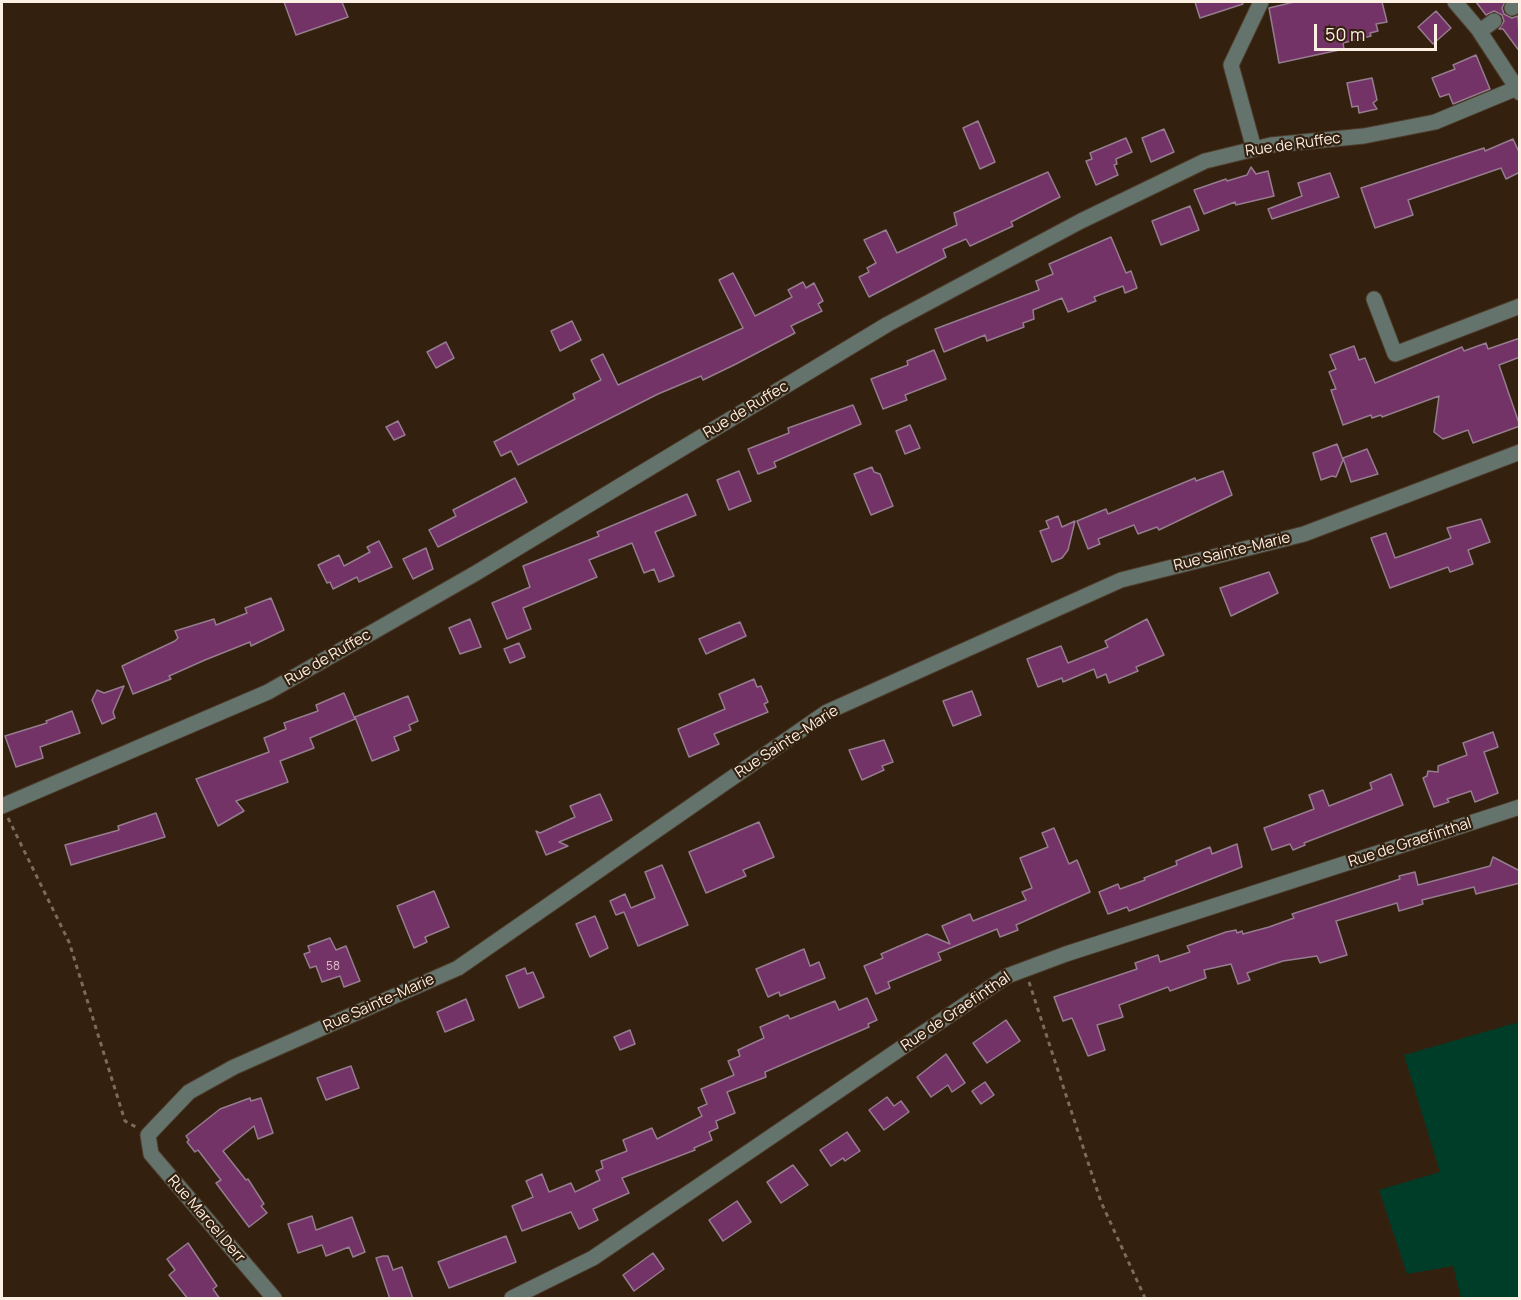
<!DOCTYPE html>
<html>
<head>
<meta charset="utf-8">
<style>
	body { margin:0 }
	#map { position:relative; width:1521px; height:1300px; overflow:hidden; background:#33200e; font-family:Manrope,sans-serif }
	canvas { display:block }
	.frame { position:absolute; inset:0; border:3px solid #fcefe4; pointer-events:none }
	.scale { position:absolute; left:1314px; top:24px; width:123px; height:27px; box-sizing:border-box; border:3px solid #fcefe4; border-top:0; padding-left:8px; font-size:18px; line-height:21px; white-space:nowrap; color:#fcefe4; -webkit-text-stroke:4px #33200e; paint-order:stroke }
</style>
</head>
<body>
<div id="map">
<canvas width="1521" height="1300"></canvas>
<div class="frame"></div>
<div class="scale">50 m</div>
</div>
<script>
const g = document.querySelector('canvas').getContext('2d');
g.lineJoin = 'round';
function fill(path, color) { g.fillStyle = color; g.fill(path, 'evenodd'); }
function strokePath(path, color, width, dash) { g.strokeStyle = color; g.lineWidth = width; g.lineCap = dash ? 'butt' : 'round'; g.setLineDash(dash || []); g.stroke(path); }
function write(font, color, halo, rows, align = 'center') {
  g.font = font + ' Manrope,sans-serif'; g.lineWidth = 4.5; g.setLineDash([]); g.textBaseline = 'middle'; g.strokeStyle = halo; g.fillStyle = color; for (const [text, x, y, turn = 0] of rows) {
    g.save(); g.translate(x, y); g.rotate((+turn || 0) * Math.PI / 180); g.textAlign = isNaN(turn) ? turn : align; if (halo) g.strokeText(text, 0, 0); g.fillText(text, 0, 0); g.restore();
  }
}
const green = new Path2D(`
	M 1519,1022 L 1519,1298 L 1461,1298 L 1453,1266 L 1407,1274 L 1379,1190 L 1440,1172 L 1404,1055 Z`);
const building = new Path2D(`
	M 284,2 L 342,2 L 348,17 L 296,35 Z
	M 1195,2 L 1242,2 L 1243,4 L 1200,18 Z
	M 1294,2 L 1382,2 L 1387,22 L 1376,24 L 1378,31 L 1370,33 L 1371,36 L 1343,43 L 1344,49 L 1279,63 L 1269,8 Z
	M 1476,2 L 1505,2 L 1502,8 L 1504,14 L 1512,18 L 1518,16 L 1520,52 L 1503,29 L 1499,29 L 1504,21 L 1502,15 L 1494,11 L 1486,15 Z
	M 1436,11 L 1451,28 L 1433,44 L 1418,27 Z
	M 1476,55 L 1490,89 L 1453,104 L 1449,94 L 1440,97 L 1432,78 L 1455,69 L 1453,65 Z
	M 1372,78 L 1377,100 L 1373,103 L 1377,109 L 1359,113 L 1358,106 L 1352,107 L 1347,83 Z
	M 978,121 L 995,162 L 980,169 L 963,128 Z
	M 1164,129 L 1174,152 L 1151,162 L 1142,138 Z
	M 1126,138 L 1132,152 L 1116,159 L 1117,164 L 1114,165 L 1118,175 L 1096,185 L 1086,161 L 1092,159 L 1090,153 Z
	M 1513,139 L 1520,154 L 1520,172 L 1506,179 L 1501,168 L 1408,200 L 1413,215 L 1375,228 L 1361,188 L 1484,148 L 1485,151 Z
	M 1251,167 L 1256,174 L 1268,171 L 1274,196 L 1236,205 L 1235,202 L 1204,214 L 1194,190 L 1226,179 L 1227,181 L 1247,175 Z
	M 1048,172 L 1060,197 L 1011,222 L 1013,226 L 970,246 L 966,239 L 943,249 L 946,257 L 869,297 L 859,277 L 869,272 L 867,268 L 876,263 L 864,240 L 886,230 L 897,253 L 957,225 L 954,213 Z
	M 1330,173 L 1339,197 L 1272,219 L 1268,209 L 1302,196 L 1298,183 Z
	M 1190,206 L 1199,230 L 1161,245 L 1152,221 Z
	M 1111,237 L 1126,273 L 1131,271 L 1137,288 L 1125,293 L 1123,286 L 1094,297 L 1096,301 L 1068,312 L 1062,298 L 1033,310 L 1034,319 L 1023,323 L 1024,327 L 987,341 L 985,335 L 944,352 L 935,329 L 1039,290 L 1036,281 L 1053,274 L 1049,264 Z
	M 733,273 L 755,316 L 792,297 L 788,290 L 803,282 L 806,288 L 814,283 L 823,301 L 818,304 L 822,311 L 791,326 L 795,333 L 736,364 L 703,380 L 701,376 L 658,394 L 518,465 L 511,451 L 501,456 L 494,442 L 575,399 L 573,394 L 601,380 L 591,360 L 603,354 L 618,385 L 743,328 L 719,280 Z
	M 572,321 L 581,340 L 560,351 L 551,331 Z
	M 1520,338 L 1520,357 L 1499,365 L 1520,426 L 1473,443 L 1468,430 L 1443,439 L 1434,432 L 1439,396 L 1382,417 L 1381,415 L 1372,418 L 1371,415 L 1343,425 L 1331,390 L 1336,389 L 1329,372 L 1336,369 L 1330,355 L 1354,346 L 1359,360 L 1365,358 L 1375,383 L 1462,347 L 1464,351 L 1486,343 L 1488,349 Z
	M 446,342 L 454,358 L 436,368 L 427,352 Z
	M 934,350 L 946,379 L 905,395 L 907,400 L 883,409 L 871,379 L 908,365 L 907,361 Z
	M 853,405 L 861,424 L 774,462 L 776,467 L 758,474 L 748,449 L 789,433 L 788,428 Z
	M 398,421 L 405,435 L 394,440 L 386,427 Z
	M 910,425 L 920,448 L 905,454 L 896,431 Z
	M 1337,444 L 1343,460 L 1336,477 L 1332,476 L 1321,480 L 1313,453 Z
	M 1367,449 L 1378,474 L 1351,482 L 1343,458 Z
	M 872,467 L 874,472 L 880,474 L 893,506 L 871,515 L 854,474 Z
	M 739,471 L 751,501 L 729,510 L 717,480 Z
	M 1223,471 L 1232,495 L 1159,530 L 1157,527 L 1138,534 L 1134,525 L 1098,539 L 1100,544 L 1088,549 L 1077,521 L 1106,509 L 1108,514 L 1195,478 L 1196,481 Z
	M 515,478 L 527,502 L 438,547 L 429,530 L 456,516 L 453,510 Z
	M 687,494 L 696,515 L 655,532 L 674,576 L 659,582 L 654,569 L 644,573 L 632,543 L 589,560 L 597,577 L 523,608 L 531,629 L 507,639 L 492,603 L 530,587 L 523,566 L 599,536 L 597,532 Z
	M 1058,516 L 1062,527 L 1075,521 L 1068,550 L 1062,558 L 1052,562 L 1040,531 L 1049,528 L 1046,521 Z
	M 1481,519 L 1490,542 L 1468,550 L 1473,564 L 1450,572 L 1448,567 L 1390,588 L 1371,538 L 1386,533 L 1395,558 L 1451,538 L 1447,528 Z
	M 379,541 L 392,567 L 359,582 L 357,577 L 333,589 L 330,582 L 327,583 L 318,565 L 339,555 L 344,566 L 370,552 L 367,547 Z
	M 426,548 L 433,569 L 413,579 L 403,559 Z
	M 1269,572 L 1278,593 L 1231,616 L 1220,588 Z
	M 271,598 L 284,630 L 251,646 L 250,642 L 205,660 L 169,676 L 171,679 L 133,694 L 122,666 L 175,641 L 178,638 L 175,631 L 214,619 L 216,625 L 247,613 L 245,608 Z
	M 470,619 L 481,647 L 460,654 L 449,628 Z
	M 1147,619 L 1164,655 L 1136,667 L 1138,671 L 1109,683 L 1106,674 L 1097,678 L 1094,669 L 1063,682 L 1062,678 L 1038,687 L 1027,659 L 1061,646 L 1068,663 L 1108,647 L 1105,641 Z
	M 740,622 L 746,636 L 706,654 L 699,639 Z
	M 519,643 L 525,657 L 510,663 L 504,649 Z
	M 754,679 L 757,687 L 761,686 L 768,702 L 764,704 L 768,712 L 714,734 L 719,744 L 689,757 L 678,729 L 725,709 L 719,694 Z
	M 124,686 L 113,712 L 115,718 L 102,724 L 92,700 L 97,690 L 104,693 Z
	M 972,691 L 981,715 L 953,726 L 943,701 Z
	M 344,693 L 355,719 L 310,738 L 314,748 L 280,761 L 288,782 L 236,801 L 244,811 L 218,826 L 196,779 L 269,752 L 264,738 L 286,729 L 284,723 L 318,711 L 316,705 Z
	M 408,696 L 418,721 L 409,725 L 411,730 L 394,737 L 399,750 L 372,761 L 355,717 Z
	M 72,711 L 80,733 L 40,747 L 43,758 L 16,767 L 5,736 L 47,723 L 46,721 Z
	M 1493,732 L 1498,747 L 1484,752 L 1498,793 L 1475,802 L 1471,791 L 1447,799 L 1449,802 L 1434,807 L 1423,778 L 1427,776 L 1428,771 L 1438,772 L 1438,766 L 1467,755 L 1463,743 Z
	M 884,740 L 893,762 L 882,766 L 884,770 L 862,780 L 849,750 Z
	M 1391,774 L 1403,805 L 1304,843 L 1305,845 L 1293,850 L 1290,844 L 1272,850 L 1264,828 L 1314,809 L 1309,795 L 1323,790 L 1329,806 L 1372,789 L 1370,783 Z
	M 600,794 L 612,820 L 559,842 L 568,846 L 546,855 L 536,831 L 540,833 L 575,817 L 570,806 Z
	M 156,813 L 165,837 L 71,865 L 65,845 L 119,830 L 118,826 Z
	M 759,822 L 774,857 L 743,870 L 746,876 L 706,893 L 689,852 Z
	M 1054,828 L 1069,864 L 1077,860 L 1090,892 L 1016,925 L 1018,930 L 1000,937 L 997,929 L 938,953 L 941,960 L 888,982 L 890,988 L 876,994 L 864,966 L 883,958 L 881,954 L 927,934 L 950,944 L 942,926 L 970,914 L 973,921 L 1026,900 L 1022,892 L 1032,888 L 1020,858 L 1048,847 L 1042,833 Z
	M 1237,844 L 1242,867 L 1129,911 L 1127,907 L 1108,914 L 1099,892 L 1118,884 L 1120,889 L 1145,880 L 1144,878 L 1177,865 L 1176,861 L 1210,847 L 1212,854 Z
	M 1493,857 L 1520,871 L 1520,883 L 1476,894 L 1474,887 L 1422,900 L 1423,904 L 1399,911 L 1397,903 L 1336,921 L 1347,955 L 1320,963 L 1317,956 L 1283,961 L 1247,973 L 1250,980 L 1238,984 L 1231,964 L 1204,970 L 1206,978 L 1170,991 L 1168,987 L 1119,1005 L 1123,1017 L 1097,1025 L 1105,1050 L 1088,1056 L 1072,1018 L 1063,1021 L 1054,997 L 1137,969 L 1135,963 L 1158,955 L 1160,962 L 1190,952 L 1187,946 L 1226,932 L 1236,930 L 1237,933 L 1242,931 L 1243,934 L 1269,927 L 1294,918 L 1292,914 L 1400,879 L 1399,876 L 1415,872 L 1418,885 L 1490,866 Z
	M 662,865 L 688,925 L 638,946 L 624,912 L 616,915 L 610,901 L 625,894 L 631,908 L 655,898 L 645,872 Z
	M 434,891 L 449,927 L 425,937 L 427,942 L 414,948 L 397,906 Z
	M 595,916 L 608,948 L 590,957 L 576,924 Z
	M 330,938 L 336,950 L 346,946 L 360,981 L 344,987 L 340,976 L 322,982 L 316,966 L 310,968 L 304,954 L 310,952 L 308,946 Z
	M 804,949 L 810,966 L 819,962 L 825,978 L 780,996 L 779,992 L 768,997 L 756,969 Z
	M 525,968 L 527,974 L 533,972 L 544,997 L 519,1008 L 506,976 Z
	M 867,998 L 877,1020 L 868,1024 L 869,1027 L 765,1072 L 766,1077 L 727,1092 L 735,1113 L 716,1121 L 718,1128 L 709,1132 L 712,1140 L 694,1148 L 695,1150 L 622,1178 L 629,1193 L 593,1209 L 598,1220 L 579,1229 L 571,1212 L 522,1231 L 512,1206 L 533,1197 L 526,1181 L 542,1174 L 549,1192 L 571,1183 L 575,1192 L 600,1180 L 596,1171 L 603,1168 L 601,1161 L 627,1151 L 623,1140 L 652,1128 L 657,1139 L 702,1116 L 698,1108 L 707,1104 L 701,1089 L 734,1075 L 728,1061 L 740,1056 L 738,1050 L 764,1038 L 760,1027 L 788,1015 L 790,1019 L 835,1001 L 839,1010 Z
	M 466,999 L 474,1020 L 445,1032 L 437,1012 Z
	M 1006,1020 L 1020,1041 L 987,1063 L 973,1043 Z
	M 630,1030 L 635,1044 L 620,1050 L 614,1037 Z
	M 946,1054 L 965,1083 L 952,1092 L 948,1085 L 931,1097 L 917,1077 Z
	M 351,1066 L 359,1088 L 326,1100 L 317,1078 Z
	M 985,1082 L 994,1095 L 981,1104 L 972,1091 Z
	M 887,1097 L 894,1106 L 901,1101 L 909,1112 L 884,1130 L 869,1110 Z
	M 250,1098 L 251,1101 L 261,1098 L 273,1133 L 258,1139 L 254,1126 L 223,1151 L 246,1180 L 248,1179 L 264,1204 L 261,1206 L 267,1213 L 249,1227 L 216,1183 L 221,1180 L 198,1150 L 195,1152 L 187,1142 L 189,1140 L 186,1136 L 220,1109 Z
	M 847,1132 L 860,1151 L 845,1161 L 843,1158 L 831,1166 L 820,1150 Z
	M 793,1165 L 808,1185 L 781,1203 L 767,1182 Z
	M 737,1201 L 751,1222 L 723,1241 L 709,1220 Z
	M 312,1216 L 316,1230 L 352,1217 L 365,1252 L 353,1257 L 349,1247 L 326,1256 L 322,1245 L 298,1253 L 288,1224 Z
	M 506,1236 L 516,1262 L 449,1288 L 438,1262 Z
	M 188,1243 L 217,1286 L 213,1289 L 220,1299 L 188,1299 L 169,1275 L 175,1270 L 167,1259 Z
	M 653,1253 L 664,1269 L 634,1291 L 623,1275 Z
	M 383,1256 L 388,1256 L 393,1270 L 402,1267 L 413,1299 L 390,1299 L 376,1258 Z`);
const path = new Path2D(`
	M 8,818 L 69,942 L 125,1121 L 136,1127
	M 1029,982 L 1101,1202 L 1145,1298`);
const minor = new Path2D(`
	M 1455,2 L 1478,29 L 1520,93
	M 1512,8 L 1520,3
	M 1480,31 L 1494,21
	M 1254,149 L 1231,65 L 1261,2
	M 1374,299 L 1395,354 L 1520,306
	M 2,806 L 268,692 L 476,573 L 888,324 L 1081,221 L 1205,161 L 1271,145 L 1364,136 L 1435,122 L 1517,88
	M 274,1298 L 151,1154 L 148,1135 L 189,1092 L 234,1067 L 458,968 L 827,712 L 1121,580 L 1304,534 L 1520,452
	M 512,1298 L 593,1258 L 1007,976 L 1066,954 L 1520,807`);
const numberNames = [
	["58",333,967]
];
const streetNames = [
	["Rue de Ruffec",1293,145,-8],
	["Rue de Ruffec",746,410,-31],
	["Rue Sainte-Marie",1232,552,-14],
	["Rue de Ruffec",328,658,-30],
	["Rue Sainte-Marie",787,742,-33],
	["Rue de Graefinthal",1410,843,-18],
	["Rue Sainte-Marie",379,1003,-24],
	["Rue de Graefinthal",956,1012,-34],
	["Rue Marcel Derr",206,1219,49]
];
fill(green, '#003d29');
fill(building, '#743367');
strokePath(building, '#957c8f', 1.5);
strokePath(minor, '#4f3d2c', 17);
strokePath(path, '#7c6b5b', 3, [4.5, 4.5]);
strokePath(minor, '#65736d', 15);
write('12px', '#dac0c5', null, numberNames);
write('15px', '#fcefe4', '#33200e', streetNames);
</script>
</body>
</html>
